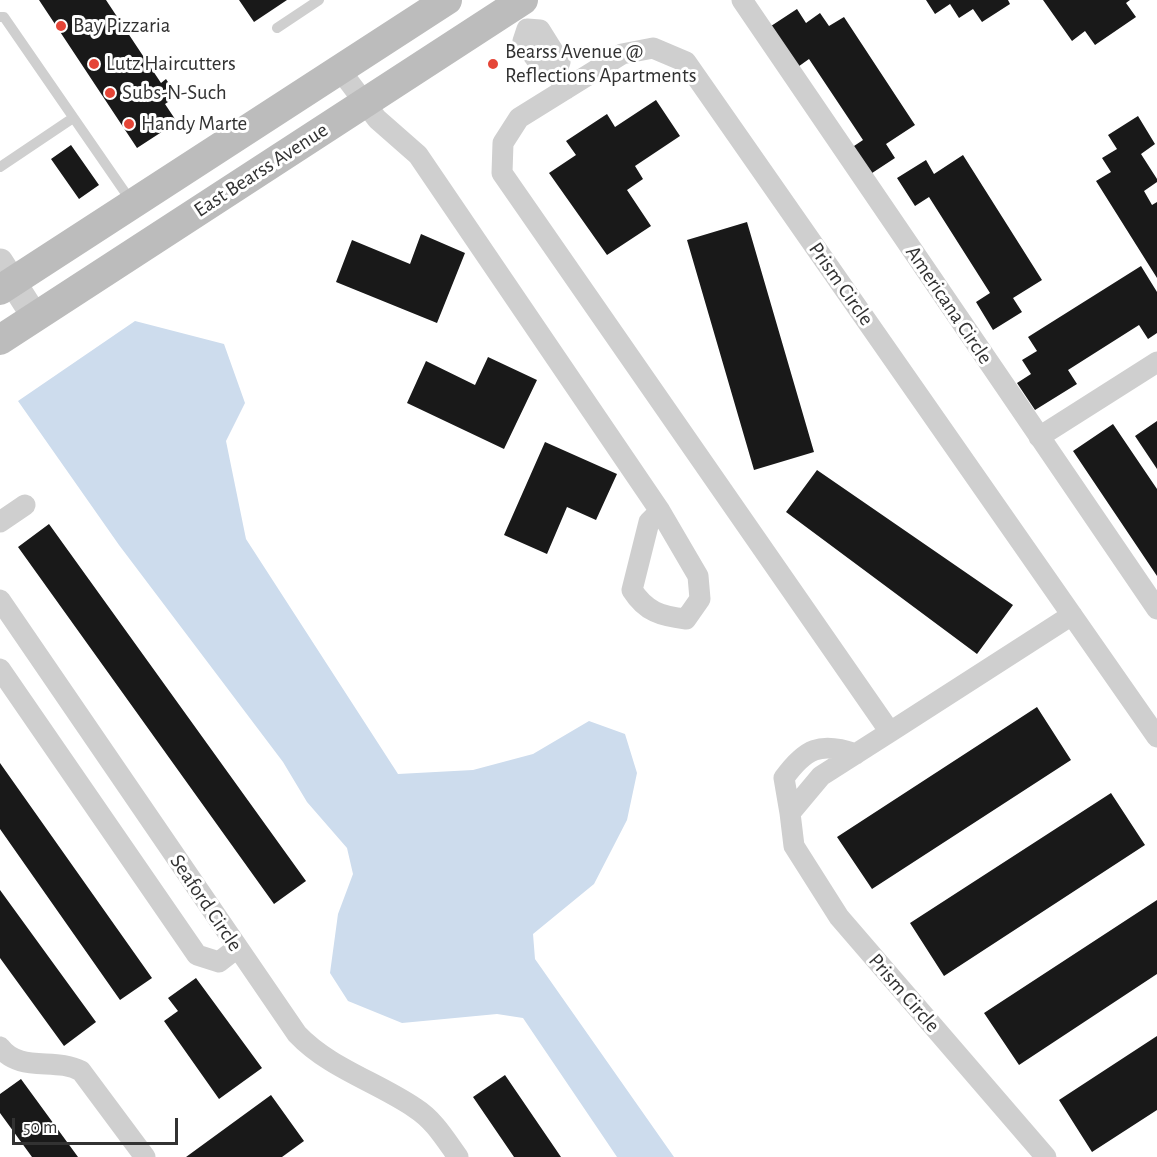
<!DOCTYPE html>
<html>
<head>
<meta charset="utf-8">
<style>
	body { margin:0 }
	#map { position:relative; width:1157px; height:1157px; overflow:hidden; background:#fff; font-family:"Alegreya Sans",sans-serif }
	canvas { display:block }
	.scale { position:absolute; left:12px; top:1118px; width:166px; height:27px; box-sizing:border-box; border:3px solid #323232; border-top:0; padding-left:8px; font-size:18px; line-height:21px; white-space:nowrap; color:#323232; -webkit-text-stroke:4px #fff; paint-order:stroke }
</style>
</head>
<body>
<div id="map">
<canvas width="1157" height="1157"></canvas>
<div class="scale">50 m</div>
</div>
<script>
const g = document.querySelector('canvas').getContext('2d');
g.lineJoin = 'round';
function fill(path, color) { g.fillStyle = color; g.fill(path, 'evenodd'); }
function strokePath(path, color, width, dash) { g.strokeStyle = color; g.lineWidth = width; g.lineCap = dash ? 'butt' : 'round'; g.setLineDash(dash || []); g.stroke(path); }
function write(font, color, halo, rows, align = 'center') {
  g.font = font + ' "Alegreya Sans",sans-serif'; g.lineWidth = 6; g.setLineDash([]); g.textBaseline = 'middle'; g.strokeStyle = halo; g.fillStyle = color; for (const [text, x, y, turn = 0] of rows) {
    g.save(); g.translate(x, y); g.rotate((+turn || 0) * Math.PI / 180); g.textAlign = isNaN(turn) ? turn : align; if (halo) g.strokeText(text, 0, 0); g.fillText(text, 0, 0); g.restore();
  }
}
const water = new Path2D(`
	M 135,321 L 224,344 L 245,403 L 226,441 L 246,539 L 398,774 L 473,770 L 533,754 L 589,721 L 625,734 L 637,773 L 627,820 L 594,884 L 533,934 L 535,959 L 674,1157 L 617,1157 L 523,1018 L 497,1014 L 402,1023 L 348,1001 L 330,973 L 338,914 L 353,874 L 347,848 L 307,802 L 283,762 L 119,545 L 18,401 Z`);
const building = new Path2D(`
	M 39,0 L 106,0 L 161,83 L 166,79 L 177,96 L 165,104 L 177,122 L 137,148 Z
	M 239,0 L 287,0 L 254,22 Z
	M 926,0 L 1008,0 L 1010,4 L 982,22 L 973,9 L 959,18 L 950,4 L 935,14 Z
	M 1043,0 L 1130,0 L 1126,3 L 1136,17 L 1095,45 L 1085,31 L 1072,41 Z
	M 797,9 L 806,23 L 820,13 L 829,26 L 844,17 L 915,125 L 886,144 L 895,158 L 866,177 L 848,150 L 863,140 L 809,59 L 795,69 L 768,28 Z
	M 656,100 L 680,136 L 635,166 L 643,179 L 627,190 L 651,226 L 607,255 L 549,173 L 576,155 L 566,141 L 607,114 L 615,127 Z
	M 1138,116 L 1155,144 L 1141,154 L 1157,179 L 1157,182 L 1144,191 L 1152,205 L 1157,202 L 1157,278 L 1096,181 L 1111,172 L 1102,158 L 1117,149 L 1108,135 Z
	M 71,145 L 99,185 L 79,199 L 51,159 Z
	M 963,155 L 1042,280 L 1013,298 L 1022,312 L 993,330 L 976,302 L 990,293 L 929,197 L 915,206 L 897,178 L 926,160 L 934,174 Z
	M 747,222 L 814,452 L 754,470 L 687,240 Z
	M 421,234 L 465,253 L 437,323 L 336,282 L 352,240 L 410,264 Z
	M 1141,266 L 1157,292 L 1157,333 L 1148,339 L 1139,325 L 1068,370 L 1077,384 L 1035,410 L 1017,383 L 1031,374 L 1022,360 L 1037,351 L 1028,337 Z
	M 488,357 L 537,380 L 504,449 L 407,403 L 426,361 L 475,385 Z
	M 1157,421 L 1157,469 L 1135,436 Z
	M 1113,424 L 1157,489 L 1157,576 L 1073,451 Z
	M 545,442 L 617,474 L 596,520 L 567,507 L 547,554 L 504,535 Z
	M 817,470 L 1013,605 L 977,654 L 786,512 Z
	M 49,524 L 306,881 L 274,904 L 18,547 Z
	M 1037,707 L 1071,760 L 872,889 L 837,837 Z
	M 0,763 L 152,978 L 120,1000 L 0,829 Z
	M 1111,793 L 1145,845 L 944,976 L 910,923 Z
	M 0,890 L 96,1022 L 64,1046 L 0,958 Z
	M 1157,900 L 1157,974 L 1019,1065 L 984,1013 Z
	M 196,978 L 262,1068 L 219,1099 L 164,1021 L 178,1011 L 168,998 Z
	M 1157,1036 L 1157,1110 L 1092,1152 L 1059,1100 Z
	M 505,1075 L 561,1157 L 514,1157 L 473,1097 Z
	M 21,1079 L 78,1157 L 32,1157 L 0,1113 L 0,1094 Z
	M 271,1095 L 304,1141 L 282,1157 L 186,1157 Z`);
const service = new Path2D(`
	M 0,17 L 4,17 L 131,201
	M 277,28 L 319,0
	M 0,167 L 73,118`);
const minor = new Path2D(`
	M 742,0 L 1157,609
	M 527,29 L 523,41 L 543,69 L 556,73 L 566,89
	M 527,29 L 540,30 L 560,62 L 556,73
	M 340,70 L 377,119 L 418,155 L 660,511 L 698,576 L 700,599 L 686,619 C 661,616 646,612 632,590 L 649,522 L 660,511
	M 1039,437 L 1157,362
	M 0,522 L 25,505
	M 0,600 L 297,1034 C 329,1068 377,1082 415,1108 C 434,1120 445,1139 458,1157
	M 0,669 L 197,955 L 219,962 L 237,948
	M 890,732 L 1072,615
	M 790,813 L 784,778 C 805,749 820,741 856,754
	M 0,1047 C 19,1073 56,1057 81,1071 L 145,1157
	M 1046,1157 L 839,917 L 794,846 L 790,813 L 821,776 L 890,732 L 502,173 L 503,143 L 519,118 L 622,54 L 653,48 L 686,62 L 1157,737`);
const tertiary = new Path2D(`
	M 0,262 L 35,317`);
const secondary = new Path2D(`
	M 0,290 L 447,0
	M 0,340 L 523,0`);
const markers = [
	[61,26,6,"#e54537"],
	[94,64,6,"#e54537"],
	[493,64,6,"#e54537"],
	[110,93,6,"#e54537"],
	[129,124,6,"#e54537"]
];
const poiNames = [
	["Bay Pizzaria",73,26],
	["Bearss Avenue @",505,52],
	["Reflections Apartments",505,76],
	["Lutz Haircutters",106,64],
	["Subs-N-Such",122,93],
	["Handy Marte",141,124]
];
const streetNames = [
	["East Bearss Avenue",261,170,-33],
	["Prism Circle",841,284,55],
	["Americana Circle",949,305,56],
	["Seaford Circle",206,903,56],
	["Prism Circle",904,993,49]
];
fill(water, '#cddced');
fill(building, '#191919');
strokePath(service, '#cfcfcf', 10);
strokePath(minor, '#cfcfcf', 21);
strokePath(tertiary, '#cfcfcf', 27);
strokePath(secondary, '#bcbcbc', 30);
for (const [x, y, r, color] of markers) { const dot = new Path2D(); dot.arc(x, y, r, 0, 2 * Math.PI); g.fillStyle = color; g.fill(dot); strokePath(dot, '#fff', 2); }
write('21px', '#323232', '#fff', poiNames, 'left');
write('21px', '#323232', '#fff', streetNames);
</script>
</body>
</html>
